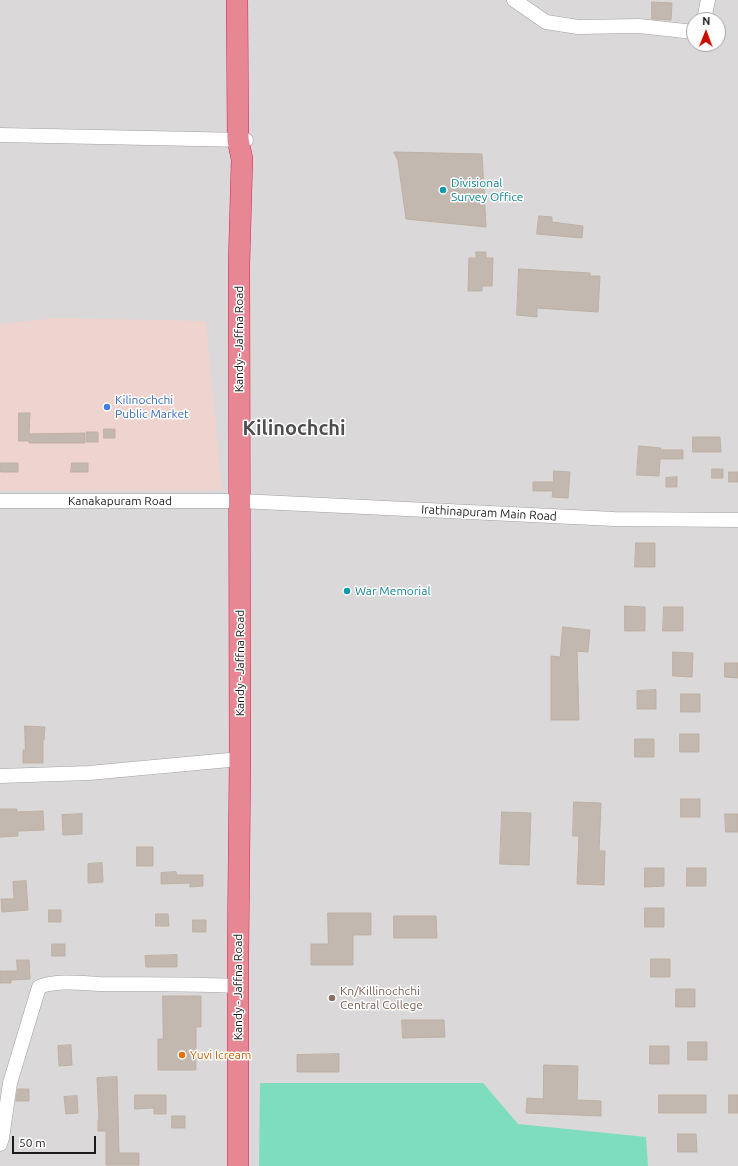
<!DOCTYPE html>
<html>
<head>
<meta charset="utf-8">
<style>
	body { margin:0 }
	#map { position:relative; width:738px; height:1166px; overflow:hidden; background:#edeae1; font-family:Ubuntu,sans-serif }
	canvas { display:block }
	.north { position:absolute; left:686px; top:12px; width:40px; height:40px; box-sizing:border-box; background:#fff; border:1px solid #a4a4a4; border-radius:50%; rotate:1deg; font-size:11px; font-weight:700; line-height:16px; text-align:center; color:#1b1b1b }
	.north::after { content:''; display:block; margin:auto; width:14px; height:18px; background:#c70d00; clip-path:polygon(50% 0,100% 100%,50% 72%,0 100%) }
	.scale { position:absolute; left:12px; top:1136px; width:84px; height:18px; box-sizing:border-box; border:2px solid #1b1b1b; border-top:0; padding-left:5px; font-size:12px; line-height:14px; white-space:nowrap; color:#1b1b1b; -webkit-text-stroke:3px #fff; paint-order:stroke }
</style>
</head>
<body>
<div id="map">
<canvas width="738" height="1166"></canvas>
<div class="north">N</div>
<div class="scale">50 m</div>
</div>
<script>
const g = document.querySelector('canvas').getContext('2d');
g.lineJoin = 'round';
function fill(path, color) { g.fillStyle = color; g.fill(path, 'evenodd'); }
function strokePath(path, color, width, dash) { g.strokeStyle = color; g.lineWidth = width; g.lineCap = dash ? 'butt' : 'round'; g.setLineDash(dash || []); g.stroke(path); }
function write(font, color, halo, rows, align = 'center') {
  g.font = font + ' Ubuntu,sans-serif'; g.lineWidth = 3; g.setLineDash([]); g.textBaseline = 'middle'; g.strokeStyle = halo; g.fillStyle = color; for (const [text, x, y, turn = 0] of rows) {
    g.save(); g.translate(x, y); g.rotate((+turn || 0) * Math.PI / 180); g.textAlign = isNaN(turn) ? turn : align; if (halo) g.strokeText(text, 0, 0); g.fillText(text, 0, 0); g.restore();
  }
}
const residential = new Path2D(`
	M 0,0 L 738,0 L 738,1166 L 0,1166 ZM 694,20 L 718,20 L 718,44 L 694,44 Z`);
const commercial = new Path2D(`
	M 54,318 L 206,321 L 222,490 L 0,491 L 0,324 Z`);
const pitch = new Path2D(`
	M 260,1083 L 483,1083 L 518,1124 L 646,1137 L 648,1166 L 259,1166 Z`);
const building = new Path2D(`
	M 652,2 L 672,3 L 671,20 L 652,19 Z
	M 394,152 L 482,154 L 486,227 L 406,219 L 398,161 Z
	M 539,216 L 552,217 L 552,222 L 583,226 L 582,238 L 537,234 Z
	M 476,252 L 486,252 L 486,258 L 493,258 L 492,286 L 482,286 L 482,291 L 468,291 L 469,258 L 476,258 Z
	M 519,269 L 590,273 L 590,276 L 600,276 L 598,312 L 537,308 L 537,317 L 517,315 Z
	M 19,413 L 30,413 L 29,434 L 85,433 L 85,443 L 29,443 L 29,441 L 19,441 Z
	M 104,429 L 115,429 L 115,438 L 104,438 Z
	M 87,432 L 98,432 L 98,442 L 87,442 Z
	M 693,437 L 720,437 L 721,452 L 693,452 Z
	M 639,446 L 661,448 L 660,450 L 683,450 L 683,459 L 660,459 L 659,476 L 637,475 Z
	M 1,463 L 18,463 L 18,472 L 1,472 Z
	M 72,463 L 88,463 L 88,472 L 71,472 Z
	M 712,469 L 723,469 L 723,478 L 712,478 Z
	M 554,471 L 570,472 L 568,498 L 552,497 L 553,491 L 533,491 L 533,482 L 553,482 Z
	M 729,472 L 738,472 L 738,482 L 729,482 Z
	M 677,477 L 677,487 L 666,487 L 666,478 Z
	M 636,543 L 655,543 L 655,567 L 635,567 Z
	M 625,606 L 645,607 L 645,631 L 625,631 Z
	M 664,607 L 683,607 L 683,631 L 663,631 Z
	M 563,627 L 590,630 L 588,652 L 577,651 L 579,720 L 551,720 L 551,656 L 560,657 Z
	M 673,652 L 693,653 L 692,677 L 673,676 Z
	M 725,663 L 738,663 L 738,678 L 725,677 Z
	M 656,690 L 656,709 L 637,709 L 637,691 Z
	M 681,694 L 700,694 L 700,712 L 681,712 Z
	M 25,726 L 45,727 L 44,740 L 43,740 L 43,763 L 23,763 L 23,750 L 25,750 Z
	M 680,734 L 699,734 L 699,752 L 680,752 Z
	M 635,739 L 654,739 L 654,757 L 635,757 Z
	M 681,799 L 700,799 L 700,817 L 681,817 Z
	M 574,802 L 601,803 L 599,851 L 605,851 L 604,885 L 577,884 L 579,836 L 573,836 Z
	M 0,809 L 17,809 L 17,812 L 43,811 L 44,830 L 18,831 L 18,836 L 0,837 Z
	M 502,812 L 531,813 L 529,865 L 500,864 Z
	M 82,814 L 82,834 L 63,835 L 62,815 Z
	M 725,814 L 738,814 L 738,832 L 726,832 Z
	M 137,847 L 153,847 L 153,866 L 137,866 Z
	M 102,863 L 103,882 L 88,883 L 88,864 Z
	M 645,868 L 664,868 L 664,886 L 645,887 Z
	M 687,868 L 706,868 L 706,886 L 687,886 Z
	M 176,872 L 177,875 L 203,875 L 203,886 L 190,887 L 190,883 L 161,884 L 161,873 Z
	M 26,881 L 28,910 L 2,912 L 1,899 L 14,899 L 13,882 Z
	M 645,908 L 664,908 L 664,927 L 645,927 Z
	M 49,910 L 61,910 L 61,922 L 49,922 Z
	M 328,913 L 371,913 L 371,935 L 353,935 L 353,965 L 311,965 L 311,944 L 328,944 Z
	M 156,914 L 168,914 L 169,926 L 156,926 Z
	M 394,916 L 436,916 L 437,938 L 394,938 Z
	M 193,920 L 206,920 L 206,932 L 193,932 Z
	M 52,944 L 65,944 L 65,956 L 52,956 Z
	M 177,955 L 177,967 L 146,967 L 145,956 Z
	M 651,959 L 670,959 L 670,977 L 651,977 Z
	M 17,960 L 29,960 L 30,979 L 11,980 L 11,983 L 0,983 L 0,971 L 17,971 Z
	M 676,989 L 695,989 L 695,1007 L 676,1007 Z
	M 163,996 L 201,996 L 201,1027 L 196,1027 L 196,1070 L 158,1070 L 158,1039 L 163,1039 Z
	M 402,1020 L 444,1020 L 445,1037 L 403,1038 Z
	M 688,1042 L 707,1042 L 707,1060 L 688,1060 Z
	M 71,1045 L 72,1065 L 59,1066 L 58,1046 Z
	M 650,1046 L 669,1046 L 669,1064 L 650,1064 Z
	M 339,1054 L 339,1072 L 297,1072 L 297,1055 Z
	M 544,1065 L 578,1066 L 577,1100 L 601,1101 L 601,1116 L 526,1113 L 527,1098 L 543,1099 Z
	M 117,1077 L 119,1153 L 139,1153 L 139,1165 L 106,1165 L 106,1131 L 98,1131 L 98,1120 L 99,1120 L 97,1078 Z
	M 18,1089 L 29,1089 L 29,1101 L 16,1101 Z
	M 135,1095 L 166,1095 L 166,1114 L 154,1114 L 154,1108 L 135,1109 Z
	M 659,1095 L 706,1095 L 706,1113 L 659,1113 Z
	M 729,1095 L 738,1095 L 738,1113 L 729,1113 Z
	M 77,1096 L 78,1113 L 66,1114 L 64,1097 Z
	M 172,1116 L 185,1116 L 185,1128 L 172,1128 Z
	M 678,1134 L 696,1134 L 697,1152 L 678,1152 Z`);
const minor = new Path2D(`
	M 514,0 L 546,22 L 578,27 L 639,26 L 694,32
	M 704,20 L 708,0
	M 0,135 L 246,140
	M 0,501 L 240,501 L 614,519 L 738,520
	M 0,776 L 89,773 L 240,759
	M 0,1144 L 2,1138 L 10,1083 L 39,987 C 56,980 81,983 99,984 C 146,984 192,984 238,986`);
const highway = new Path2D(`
	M 237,0 L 238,140 L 242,159 L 239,265 L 240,759 L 238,955 L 238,1166`);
const markers = [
	[443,190,4,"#0f9aa8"],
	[107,407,4,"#3f7fe0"],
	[347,591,4,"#0f9aa8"],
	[332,998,4,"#8d6e63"],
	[182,1055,4,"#e8710a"]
];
const cultureNames = [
	["Divisional",451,183],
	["Survey Office",451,197],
	["War Memorial",355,591]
];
const streetNames = [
	["Kandy - Jaffna Road",239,339,-90],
	["Kanakapuram Road",120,501],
	["Irathinapuram Main Road",489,513,3],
	["Kandy - Jaffna Road",240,663,-90],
	["Kandy - Jaffna Road",238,987,-90]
];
const shopNames = [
	["Kilinochchi",115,400],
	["Public Market",115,414]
];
const educationNames = [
	["Kn/Killinochchi",340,991],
	["Central College",340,1005]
];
const foodNames = [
	["Yuvi Icream",190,1055]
];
const townNames = [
	["Kilinochchi",294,428]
];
fill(residential, '#dad8d8');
fill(commercial, '#efd3cf');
fill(pitch, '#7eddbf');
fill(building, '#c2b8b0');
strokePath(building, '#bfb1a3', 1);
strokePath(minor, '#a2a2a2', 15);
strokePath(highway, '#d62355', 22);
strokePath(minor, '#fff', 14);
strokePath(highway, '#e68793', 21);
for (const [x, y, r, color] of markers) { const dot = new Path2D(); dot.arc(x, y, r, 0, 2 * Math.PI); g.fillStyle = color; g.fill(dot); strokePath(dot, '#fff', 1.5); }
write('12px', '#0d838f', '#fff', cultureNames, 'left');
write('12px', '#1b1b1b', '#fff', streetNames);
write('12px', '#366cbe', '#fff', shopNames, 'left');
write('12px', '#785e54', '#fff', educationNames, 'left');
write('12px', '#c56008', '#fff', foodNames, 'left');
write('bold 20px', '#4e4e4e', '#fff', townNames);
</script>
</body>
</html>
